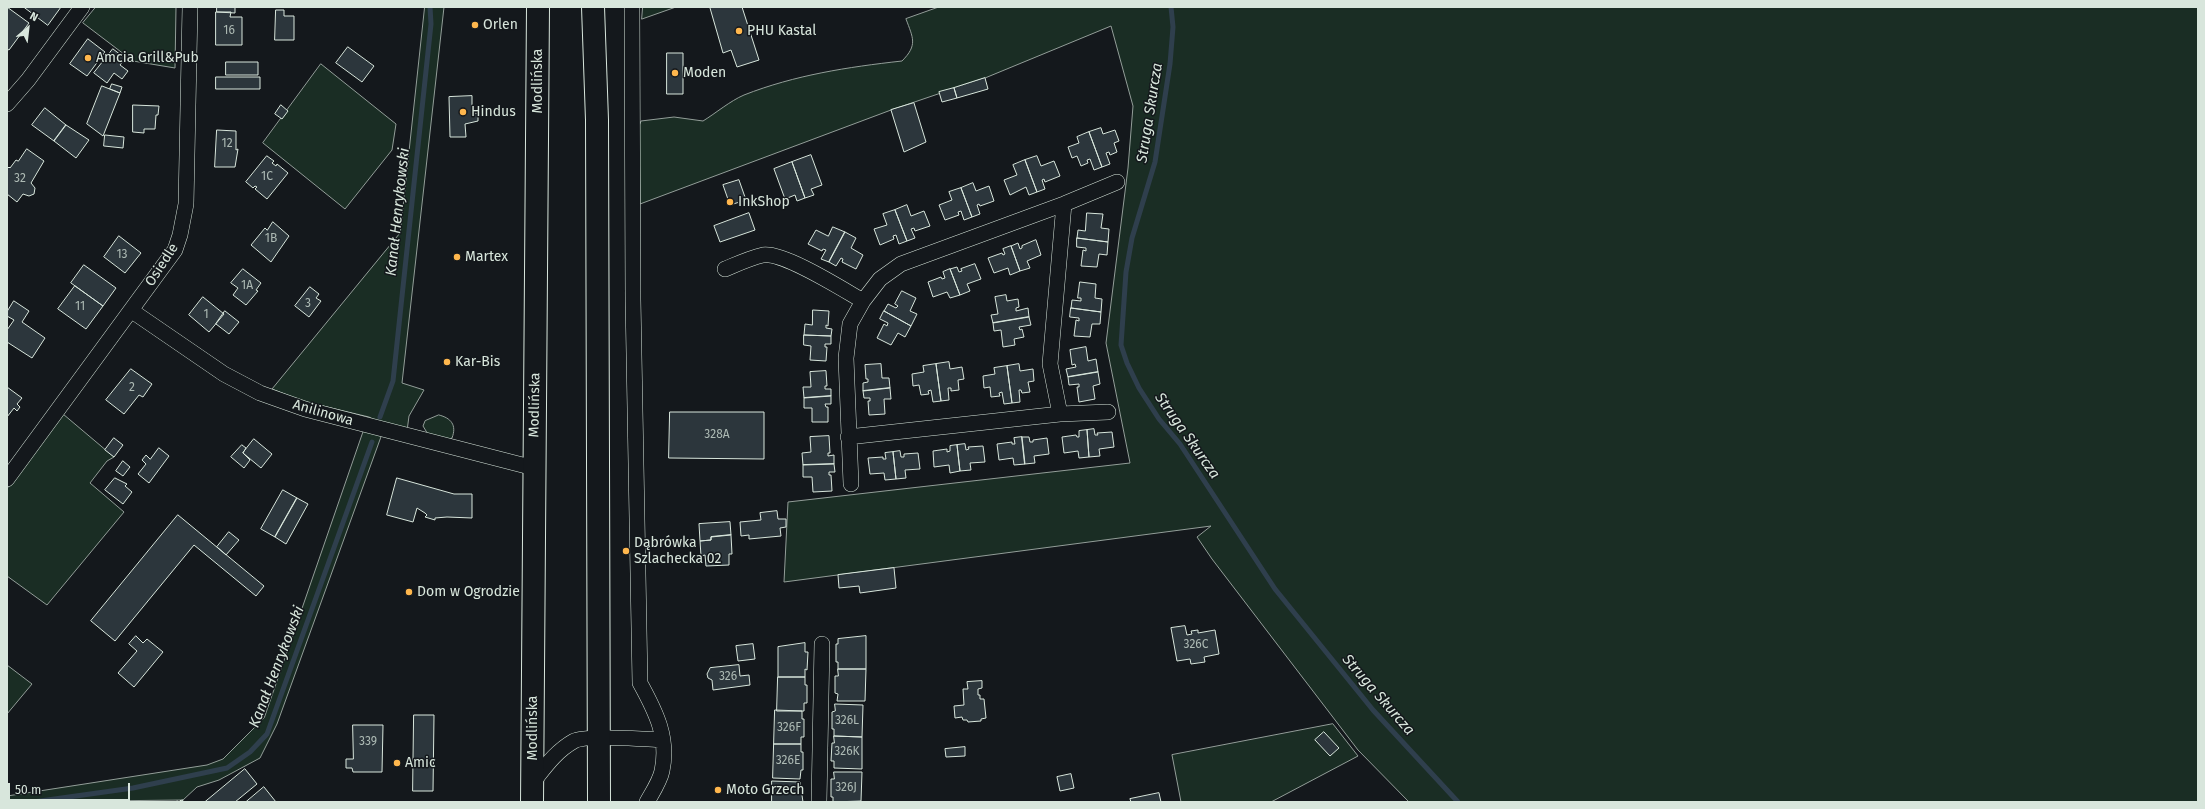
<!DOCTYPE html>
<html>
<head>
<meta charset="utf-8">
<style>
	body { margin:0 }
	#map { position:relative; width:2205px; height:809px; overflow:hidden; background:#14181c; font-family:"Fira Sans",sans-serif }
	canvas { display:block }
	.frame { position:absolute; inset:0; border:8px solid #d8e6dc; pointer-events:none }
	.north { position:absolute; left:8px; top:8px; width:40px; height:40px; -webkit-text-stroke:3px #14181c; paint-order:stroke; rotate:28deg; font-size:11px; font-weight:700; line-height:16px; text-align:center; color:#d8e6dc }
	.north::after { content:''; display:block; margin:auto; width:14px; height:18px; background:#d8e6dc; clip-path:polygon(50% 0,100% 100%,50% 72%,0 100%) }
	.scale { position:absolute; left:8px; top:783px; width:122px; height:18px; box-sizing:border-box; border:2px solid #d8e6dc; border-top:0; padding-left:5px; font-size:12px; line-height:14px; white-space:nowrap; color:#d8e6dc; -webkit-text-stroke:3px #14181c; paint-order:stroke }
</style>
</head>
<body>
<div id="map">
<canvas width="2205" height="809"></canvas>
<div class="frame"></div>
<div class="north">N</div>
<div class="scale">50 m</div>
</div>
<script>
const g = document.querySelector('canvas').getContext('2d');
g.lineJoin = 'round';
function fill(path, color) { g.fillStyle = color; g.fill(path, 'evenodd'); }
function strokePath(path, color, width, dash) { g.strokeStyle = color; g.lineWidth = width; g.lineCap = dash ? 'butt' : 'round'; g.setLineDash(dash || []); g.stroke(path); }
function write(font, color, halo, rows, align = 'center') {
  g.font = font + ' "Fira Sans",sans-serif'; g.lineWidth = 3; g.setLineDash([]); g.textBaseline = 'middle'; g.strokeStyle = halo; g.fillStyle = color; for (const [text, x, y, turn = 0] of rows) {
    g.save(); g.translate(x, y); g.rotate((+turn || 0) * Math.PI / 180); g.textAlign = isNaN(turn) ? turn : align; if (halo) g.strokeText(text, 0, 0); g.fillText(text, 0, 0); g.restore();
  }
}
const green = new Path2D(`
	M 96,7 L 176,7 L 175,68 L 133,61 L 83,23 Z
	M 425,7 L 444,7 L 402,383 L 424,390 L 409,416 L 407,431 L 386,426 L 369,417 L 302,401 L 272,389 L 400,233 Z
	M 643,7 L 676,7 L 642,19 Z
	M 939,7 L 2198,7 L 2198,802 L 1409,802 L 1358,750 L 1212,559 L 1197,537 L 1211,526 L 784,582 L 788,502 L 1130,463 L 1106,343 L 1128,168 L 1133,106 L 1111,26 L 985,78 L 891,110 L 640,204 L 639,126 L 641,121 L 674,117 L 703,121 C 716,113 730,101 744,95 C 795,75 848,67 902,61 C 918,45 913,38 906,19 Z
	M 321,64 L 396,124 L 392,150 L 345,209 L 263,143 Z
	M 63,414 L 114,457 L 107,461 L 90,483 L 124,512 L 47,605 L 7,576 L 7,489 Z
	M 439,415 C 451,418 457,425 452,438 L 446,441 L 429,436 L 423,426 L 425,421 Z
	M 364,430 L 382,434 L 277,724 L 260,758 L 219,780 L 197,787 L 183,800 L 7,802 L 7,796 L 207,765 L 223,759 L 264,718 Z
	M 7,665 L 32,684 L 7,714 Z
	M 1333,724 L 1358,756 L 1271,802 L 1181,802 L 1172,755 Z`);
const stream = new Path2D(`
	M 1171,7 L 1173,27 L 1170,64 L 1155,162 L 1132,238 L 1126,272 L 1121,345 L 1127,363 L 1139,388 L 1159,419 L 1180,444 L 1275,589 L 1373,710 L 1458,802
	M 380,417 L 393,381 L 431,24 L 430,7
	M 33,802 L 133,788 L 227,768 L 250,752 L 267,734 L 372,442`);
const building = new Path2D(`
	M 7,7 L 29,23 L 9,50 L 7,49 Z
	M 24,7 L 61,7 L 48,25 Z
	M 217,7 L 235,7 L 235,13 L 217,12 Z
	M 713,7 L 742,7 L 759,60 L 737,67 L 731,50 L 723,53 L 710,8 Z
	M 276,10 L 284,10 L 284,16 L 294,16 L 294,40 L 275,40 Z
	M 216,12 L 231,12 L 230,17 L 242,17 L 242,45 L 216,45 Z
	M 88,39 L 105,52 L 87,76 L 70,64 Z
	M 348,47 L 374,66 L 362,82 L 336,63 Z
	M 113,49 L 125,58 L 120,65 L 128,71 L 122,79 L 114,73 L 107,83 L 94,73 Z
	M 667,53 L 683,53 L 683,94 L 667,94 Z
	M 226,62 L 258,62 L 258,75 L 226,75 Z
	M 216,77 L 260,77 L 260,89 L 216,89 Z
	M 985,78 L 988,89 L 957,98 L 954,88 Z
	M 112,84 L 122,87 L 120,93 L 110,89 Z
	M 102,86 L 120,93 L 103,136 L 87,124 Z
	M 954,88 L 957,98 L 942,102 L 939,92 Z
	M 472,96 L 472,112 L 478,114 L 478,121 L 465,124 L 466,137 L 450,137 L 449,97 Z
	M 914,103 L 926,142 L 904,152 L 891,110 Z
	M 133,105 L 159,106 L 158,115 L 156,115 L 155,129 L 144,129 L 144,133 L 133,132 Z
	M 281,105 L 288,111 L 282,119 L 275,114 Z
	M 45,108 L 66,125 L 54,141 L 32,125 Z
	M 66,125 L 89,140 L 76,158 L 54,141 Z
	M 1101,128 L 1103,134 L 1115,130 L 1119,141 L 1114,143 L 1117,152 L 1110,155 L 1109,152 L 1106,153 L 1110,164 L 1102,167 L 1089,132 Z
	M 217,130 L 236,131 L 236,150 L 238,149 L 235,167 L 215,167 Z
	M 1089,132 L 1102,167 L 1094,170 L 1090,159 L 1087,160 L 1088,163 L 1081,166 L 1077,156 L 1072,158 L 1068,147 L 1079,143 L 1077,137 Z
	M 105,135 L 124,137 L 123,148 L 104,146 Z
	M 27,149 L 44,161 L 31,183 L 35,188 L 34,194 L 29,196 L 23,194 L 17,202 L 7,194 L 7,169 L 9,167 L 10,168 L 16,160 L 18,161 Z
	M 811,155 L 822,185 L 811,189 L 814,195 L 805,198 L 792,162 Z
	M 267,156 L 274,161 L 272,163 L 276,166 L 277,164 L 288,173 L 267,199 L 255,189 L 257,187 L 255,186 L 253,188 L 246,182 Z
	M 1037,156 L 1041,166 L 1054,161 L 1060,176 L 1045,182 L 1044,179 L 1042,180 L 1045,189 L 1037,192 L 1025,160 Z
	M 1025,160 L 1037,192 L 1029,195 L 1026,187 L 1010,195 L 1004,180 L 1017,175 L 1013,165 Z
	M 792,162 L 805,198 L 797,201 L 795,195 L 785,199 L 774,169 Z
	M 739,180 L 746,200 L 730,205 L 723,185 Z
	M 973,183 L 976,191 L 989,186 L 994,201 L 980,206 L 979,204 L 977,205 L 980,214 L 972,217 L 961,188 Z
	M 961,188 L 972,217 L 964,220 L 961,211 L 958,212 L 959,215 L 945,220 L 939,205 L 952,200 L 949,192 Z
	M 907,205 L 911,216 L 924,211 L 930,226 L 915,231 L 914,228 L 911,229 L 915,238 L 907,241 L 895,210 Z
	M 895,210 L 907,241 L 899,244 L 896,235 L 893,236 L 894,239 L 880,245 L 874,229 L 887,225 L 883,214 Z
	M 749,213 L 755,230 L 720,242 L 714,226 Z
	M 1087,213 L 1103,214 L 1101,228 L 1109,229 L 1108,242 L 1077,238 L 1078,230 L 1085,231 Z
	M 273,222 L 289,236 L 271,262 L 251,245 L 265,228 L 267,230 Z
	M 833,227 L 845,232 L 829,262 L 821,259 L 826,250 L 823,249 L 822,251 L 808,244 L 816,230 L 828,236 Z
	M 845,232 L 856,238 L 851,248 L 863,255 L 856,269 L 842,262 L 843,259 L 841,258 L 836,266 L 829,262 Z
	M 119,236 L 141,253 L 125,273 L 104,257 Z
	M 1077,238 L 1108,242 L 1107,255 L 1099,254 L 1097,267 L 1081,266 L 1083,250 L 1086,251 L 1086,248 L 1077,247 Z
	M 1036,240 L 1041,255 L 1027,261 L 1030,268 L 1020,271 L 1011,246 L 1018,243 L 1020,249 L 1022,248 L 1022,246 Z
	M 1011,246 L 1020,271 L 1010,275 L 1008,268 L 994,273 L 988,258 L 1002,253 L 1003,255 L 1005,254 L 1003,249 Z
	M 975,264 L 981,279 L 967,284 L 970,291 L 960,295 L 950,269 L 957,267 L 959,272 L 962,271 L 961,269 Z
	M 84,265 L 116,288 L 103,306 L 71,283 Z
	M 243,269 L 261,283 L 256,290 L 258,291 L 246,305 L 233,295 L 238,288 L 231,283 Z
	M 950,269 L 960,295 L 950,298 L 947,292 L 933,297 L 928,282 L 941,277 L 942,279 L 945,278 L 943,272 Z
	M 1080,282 L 1096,284 L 1095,298 L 1102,299 L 1101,312 L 1071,308 L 1072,300 L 1081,301 L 1081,298 L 1078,298 Z
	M 75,286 L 103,306 L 86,329 L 58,309 Z
	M 310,287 L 319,294 L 316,298 L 321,301 L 309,317 L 295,306 Z
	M 902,291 L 916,298 L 910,311 L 917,314 L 911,326 L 884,311 L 888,304 L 896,308 L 898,306 L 895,304 Z
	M 1006,295 L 1007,301 L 1018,299 L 1019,307 L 1016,308 L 1016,311 L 1028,308 L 1029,317 L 993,323 L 991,315 L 998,314 L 995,297 Z
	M 203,297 L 224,314 L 209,332 L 189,315 Z
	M 14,301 L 29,311 L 22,322 L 45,338 L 32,358 L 7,342 L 7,330 L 14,320 L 7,316 L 7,312 Z
	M 1071,308 L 1101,312 L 1100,324 L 1092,324 L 1090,337 L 1074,336 L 1076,320 L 1079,321 L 1079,318 L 1070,317 Z
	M 813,310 L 829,311 L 828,326 L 826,325 L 826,328 L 832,329 L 831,336 L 804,335 L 805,324 L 812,325 Z
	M 225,311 L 239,322 L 229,334 L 216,324 Z
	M 884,311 L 911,326 L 905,337 L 898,333 L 891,345 L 877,338 L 884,324 L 887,326 L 888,323 L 880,319 Z
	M 1029,317 L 1031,325 L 1019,327 L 1020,330 L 1022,329 L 1024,337 L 1014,339 L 1015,345 L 1003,347 L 1001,330 L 994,331 L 993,323 Z
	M 804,335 L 831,336 L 831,344 L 825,344 L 825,347 L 827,347 L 826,361 L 810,360 L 811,346 L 804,345 Z
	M 1086,347 L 1088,361 L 1096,359 L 1098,372 L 1068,377 L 1066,369 L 1076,367 L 1075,364 L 1072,365 L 1070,350 Z
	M 949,362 L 950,369 L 962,367 L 964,379 L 958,380 L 959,390 L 951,391 L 951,388 L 948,388 L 949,400 L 941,401 L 936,364 Z
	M 881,364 L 882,378 L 889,378 L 890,388 L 863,391 L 863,383 L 868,382 L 868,379 L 866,379 L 865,365 Z
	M 936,364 L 941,401 L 933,402 L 931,390 L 928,391 L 929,394 L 921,395 L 919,385 L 913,386 L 912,374 L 924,372 L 923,366 Z
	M 1019,364 L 1020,371 L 1033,369 L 1034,381 L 1028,382 L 1030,392 L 1022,393 L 1021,390 L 1019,390 L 1020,402 L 1012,403 L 1007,366 Z
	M 1007,366 L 1012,403 L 1004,404 L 1002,392 L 999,393 L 1000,396 L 991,397 L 990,387 L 984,388 L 983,376 L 995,374 L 994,368 Z
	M 131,369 L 152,384 L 143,397 L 139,395 L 124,414 L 106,400 Z
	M 826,371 L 827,386 L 825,386 L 825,389 L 831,389 L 831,396 L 804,398 L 803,387 L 811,387 L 810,372 Z
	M 1098,372 L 1100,384 L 1093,386 L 1095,399 L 1079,402 L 1077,387 L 1079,387 L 1079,384 L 1069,385 L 1068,377 Z
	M 7,387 L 22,398 L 17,404 L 20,407 L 17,411 L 14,408 L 7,417 Z
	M 890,388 L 891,399 L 884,399 L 885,414 L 869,415 L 868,401 L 870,401 L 870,398 L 864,398 L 863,391 Z
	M 831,396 L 831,404 L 825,404 L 826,407 L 828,407 L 828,422 L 812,422 L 812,408 L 804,408 L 804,398 Z
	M 670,412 L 764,412 L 764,459 L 669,458 Z
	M 1094,429 L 1095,435 L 1098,435 L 1097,433 L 1112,432 L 1114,447 L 1099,449 L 1100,456 L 1089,457 L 1087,430 Z
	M 1087,430 L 1089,457 L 1079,458 L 1078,451 L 1064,453 L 1062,437 L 1076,435 L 1077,437 L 1079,437 L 1079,431 Z
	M 829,436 L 830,453 L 828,453 L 828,456 L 834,455 L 834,464 L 803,465 L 802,453 L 811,452 L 810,437 Z
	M 1022,437 L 1025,464 L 1014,465 L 1013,458 L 999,460 L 997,444 L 1012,442 L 1012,444 L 1015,444 L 1014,438 Z
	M 1022,437 L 1029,437 L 1030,442 L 1033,442 L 1033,440 L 1047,438 L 1049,454 L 1034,456 L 1035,463 L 1025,464 Z
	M 114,438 L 123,445 L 114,457 L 105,450 Z
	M 254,439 L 272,454 L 261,468 L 243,453 Z
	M 965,444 L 966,450 L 969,449 L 968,447 L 983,446 L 985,462 L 970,463 L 971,470 L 960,471 L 957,445 Z
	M 242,445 L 246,448 L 243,453 L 250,460 L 244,468 L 231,457 Z
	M 957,445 L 960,471 L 950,473 L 949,465 L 934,467 L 933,451 L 947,449 L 947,452 L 950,451 L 950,446 Z
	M 159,448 L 169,456 L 149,483 L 138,474 L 146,464 L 142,460 L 146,455 L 150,459 Z
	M 900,451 L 901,457 L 904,457 L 904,454 L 918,453 L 920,469 L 905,470 L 906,478 L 896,479 L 893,452 Z
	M 893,452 L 896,479 L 885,480 L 884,473 L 870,474 L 868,458 L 883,457 L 883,459 L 886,459 L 885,453 Z
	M 123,461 L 130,467 L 123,476 L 116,471 Z
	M 834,464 L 835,472 L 829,472 L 829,475 L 831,475 L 832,491 L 813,492 L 812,477 L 803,477 L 803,465 Z
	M 115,478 L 127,484 L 125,486 L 132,492 L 123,504 L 105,490 Z
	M 397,478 L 454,494 L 472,494 L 472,518 L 447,517 L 435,518 L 435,520 L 425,517 L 427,515 L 425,513 L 417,508 L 413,522 L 387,515 Z
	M 283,490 L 297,498 L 275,537 L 261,529 Z
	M 297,498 L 308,504 L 286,544 L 275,537 Z
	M 777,511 L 778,519 L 786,519 L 786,527 L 780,528 L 781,536 L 749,539 L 749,535 L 741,536 L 740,522 L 761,520 L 760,513 Z
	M 178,515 L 264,586 L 256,596 L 194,545 L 115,641 L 91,621 Z
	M 730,522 L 731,535 L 711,537 L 711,540 L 700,541 L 699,524 Z
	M 229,532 L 239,540 L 226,555 L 217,547 Z
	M 731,535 L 732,554 L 729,554 L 729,565 L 706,566 L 705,555 L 701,556 L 700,541 L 711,540 L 711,537 Z
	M 894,568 L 896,588 L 860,593 L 859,586 L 839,588 L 838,575 Z
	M 1185,626 L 1187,635 L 1192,634 L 1191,631 L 1198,630 L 1198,633 L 1215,630 L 1219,654 L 1204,657 L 1205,662 L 1191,664 L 1190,659 L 1177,661 L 1171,628 Z
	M 136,636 L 143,643 L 147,639 L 163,652 L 134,687 L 118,673 L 137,651 L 129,644 Z
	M 866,636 L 866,669 L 838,669 L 838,662 L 836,662 L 836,644 L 838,644 L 838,639 Z
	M 805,643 L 805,652 L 808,652 L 807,670 L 805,669 L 805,677 L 778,677 L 778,647 Z
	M 753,644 L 755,659 L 738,661 L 736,646 Z
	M 739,665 L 740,676 L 749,675 L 750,685 L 713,690 L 712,680 L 708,678 L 707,674 L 710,668 Z
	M 838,669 L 866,669 L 865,701 L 837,701 L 838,694 L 835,693 L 835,676 L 838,676 Z
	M 778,677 L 805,677 L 805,685 L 807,685 L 807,703 L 804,703 L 804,711 L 777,711 Z
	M 982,681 L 982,688 L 978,689 L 978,695 L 980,695 L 980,699 L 984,699 L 986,718 L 981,719 L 981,721 L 968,722 L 967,720 L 963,720 L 962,717 L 955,718 L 954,706 L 964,705 L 963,689 L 968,689 L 967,682 Z
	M 835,704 L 863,705 L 862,737 L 834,736 L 834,729 L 832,729 L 832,712 L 835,711 Z
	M 775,710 L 802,711 L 802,719 L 804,719 L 804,737 L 801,737 L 801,744 L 774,744 Z
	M 414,715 L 434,715 L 433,791 L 413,791 Z
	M 353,725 L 383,725 L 382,772 L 353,772 L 352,768 L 346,768 L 346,759 L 353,759 Z
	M 1324,732 L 1339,748 L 1330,756 L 1315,740 Z
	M 834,736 L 862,737 L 862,769 L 834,768 L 834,761 L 831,761 L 832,743 L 834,743 Z
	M 774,744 L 801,744 L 801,752 L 803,752 L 803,770 L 801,770 L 800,779 L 773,778 Z
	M 965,747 L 965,756 L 946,757 L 945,749 Z
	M 245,769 L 257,784 L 235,802 L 205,802 Z
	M 834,772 L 862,772 L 861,801 L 833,802 L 833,797 L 831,797 L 831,779 L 834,779 Z
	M 1071,774 L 1074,788 L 1060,791 L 1057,777 Z
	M 772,781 L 800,782 L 803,802 L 772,802 Z
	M 264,787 L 276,802 L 246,802 Z
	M 1159,793 L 1161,802 L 1131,802 L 1130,799 Z`);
const minor = new Path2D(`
	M 632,7 L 633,299 L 640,683 C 656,712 669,738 662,771 C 660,781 652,793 647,802
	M 7,104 L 28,80 L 82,7
	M 725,269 C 737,264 750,258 763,255 C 784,252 842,289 863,301
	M 132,311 L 224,374 L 260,393 L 305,409 L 534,468
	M 1060,414 L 1050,364 L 1064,204
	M 848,437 L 1060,414 L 1108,412
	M 7,479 L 175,250 L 180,235 L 186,204 L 190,7
	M 851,484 L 846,358 L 850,324 L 863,301 L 880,279 L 901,264 L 1064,204 L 1117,182
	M 533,782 C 545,767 556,751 574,741 C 585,735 647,739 663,740
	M 819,802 L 822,644`);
const primary = new Path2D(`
	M 593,7 L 597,120 L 599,802
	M 532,802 L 538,7`);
const fence = new Path2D(`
	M 173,802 L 183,800 L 182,802`);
const markers = [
	[475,25,4,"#ffb74d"],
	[739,31,4,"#ffb74d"],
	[88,58,4,"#ffb74d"],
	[675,73,4,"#ffb74d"],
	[463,112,4,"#ffb74d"],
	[730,202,4,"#ffb74d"],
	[457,257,4,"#ffb74d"],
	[447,362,4,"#ffb74d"],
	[626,551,4,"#ffb74d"],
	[409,592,4,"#ffb74d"],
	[397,763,4,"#ffb74d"],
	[718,790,4,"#ffb74d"]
];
const numberNames = [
	["16",229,31],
	["12",227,144],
	["1C",267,177],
	["32",20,179],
	["1B",271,239],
	["13",122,255],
	["1A",247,286],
	["3",308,304],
	["11",80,307],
	["1",206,315],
	["2",132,388],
	["328A",717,435],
	["326C",1196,645],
	["326",728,677],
	["326L",847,721],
	["326F",789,728],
	["339",368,742],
	["326K",847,752],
	["326E",788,761],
	["326J",846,788]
];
const poiNames = [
	["Orlen",483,25],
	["PHU Kastal",747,31],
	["Amcia Grill&Pub",96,58],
	["Moden",683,73],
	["Hindus",471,112],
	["InkShop",738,202],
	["Martex",465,257],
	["Kar-Bis",455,362],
	["Dąbrówka",634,543],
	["Szlachecka 02",634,559],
	["Dom w Ogrodzie",417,592],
	["Amic",405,763],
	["Moto Grzech",726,790]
];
const streetNames = [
	["Modlińska",538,81,-90],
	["Osiedle",162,265,-57],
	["Modlińska",535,405,-89],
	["Anilinowa",323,413,16],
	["Modlińska",533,728,-90]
];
const waterNames = [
	["Struga Skurcza",1150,113,-81],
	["Kanał Henrykowski",398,212,-84],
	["Struga Skurcza",1187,436,55],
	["Kanał Henrykowski",277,667,-69],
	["Struga Skurcza",1378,695,49]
];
fill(green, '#1a2d24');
strokePath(green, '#939e99', 1);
strokePath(stream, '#2f3f4d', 5);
fill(building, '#2c363c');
strokePath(building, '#d8e6dc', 1);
strokePath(minor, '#d8e6dc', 16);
strokePath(primary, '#d8e6dc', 24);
strokePath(minor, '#14181c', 15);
strokePath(primary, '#14181c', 22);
strokePath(fence, '#d8e6dc', 1, [5, 2]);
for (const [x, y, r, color] of markers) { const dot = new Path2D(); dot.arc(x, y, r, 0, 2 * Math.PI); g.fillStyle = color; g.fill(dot); strokePath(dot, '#14181c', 1.5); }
write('12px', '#adbab4', null, numberNames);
write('14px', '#d8e6dc', '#14181c', poiNames, 'left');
write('14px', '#d8e6dc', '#14181c', streetNames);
write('italic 15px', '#d8e6dc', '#14181c', waterNames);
</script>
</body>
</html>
